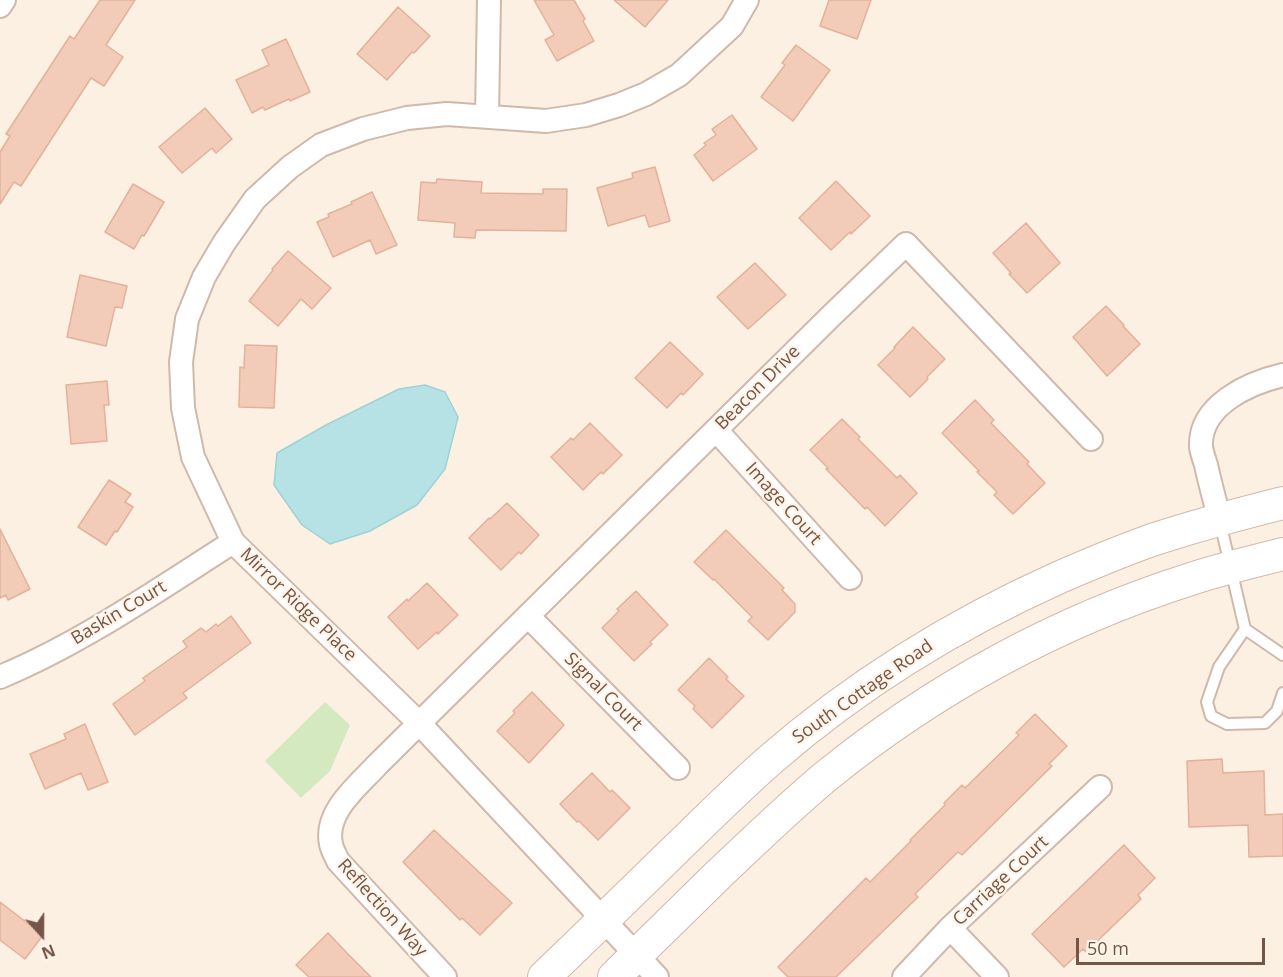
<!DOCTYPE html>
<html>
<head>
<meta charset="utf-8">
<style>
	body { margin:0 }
	#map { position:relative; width:1283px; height:977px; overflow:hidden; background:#fcf0e2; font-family:"Open Sans",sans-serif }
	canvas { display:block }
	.north { position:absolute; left:12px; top:905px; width:60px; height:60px; -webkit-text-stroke:4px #fff4e8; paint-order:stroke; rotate:159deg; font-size:16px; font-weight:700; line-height:24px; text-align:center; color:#745548 }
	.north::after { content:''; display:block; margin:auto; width:21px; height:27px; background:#745548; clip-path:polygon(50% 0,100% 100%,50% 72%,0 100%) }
	.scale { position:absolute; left:1076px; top:938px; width:189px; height:27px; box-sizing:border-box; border:3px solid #745548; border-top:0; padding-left:8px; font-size:18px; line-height:21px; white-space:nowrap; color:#745548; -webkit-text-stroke:4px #fff4e8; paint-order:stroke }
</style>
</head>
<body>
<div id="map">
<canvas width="1283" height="977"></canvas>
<div class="north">N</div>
<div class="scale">50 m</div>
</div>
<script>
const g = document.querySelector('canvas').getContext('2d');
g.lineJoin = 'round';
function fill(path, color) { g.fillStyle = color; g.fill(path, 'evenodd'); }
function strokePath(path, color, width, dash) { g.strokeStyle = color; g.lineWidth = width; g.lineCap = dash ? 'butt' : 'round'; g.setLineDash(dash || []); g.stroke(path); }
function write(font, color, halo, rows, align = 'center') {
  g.font = font + ' "Open Sans",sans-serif'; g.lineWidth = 4.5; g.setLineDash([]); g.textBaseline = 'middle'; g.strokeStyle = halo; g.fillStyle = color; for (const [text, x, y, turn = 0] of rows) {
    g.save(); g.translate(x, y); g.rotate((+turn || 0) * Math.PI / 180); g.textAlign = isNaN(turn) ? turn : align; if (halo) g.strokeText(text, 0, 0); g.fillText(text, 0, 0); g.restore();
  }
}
const green = new Path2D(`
	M 325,702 L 350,725 L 330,771 L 301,798 L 265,761 Z`);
const water = new Path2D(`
	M 425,385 L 445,392 L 458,417 L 445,469 L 417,505 L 370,531 L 330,544 L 302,525 L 274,485 L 277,453 L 326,425 L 399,389 Z`);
const building = new Path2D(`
	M 100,0 L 135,0 L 106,45 L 123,57 L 104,86 L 91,78 L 21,186 L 14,182 L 0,204 L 0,152 L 10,136 L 6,134 L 70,36 L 74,39 Z
	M 534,0 L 574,0 L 585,19 L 583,21 L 594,41 L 557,61 L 545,40 L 554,35 Z
	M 614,0 L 668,0 L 645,27 Z
	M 829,0 L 871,0 L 857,39 L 820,26 Z
	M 398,7 L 430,36 L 414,53 L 412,52 L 387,80 L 357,54 Z
	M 286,39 L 310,92 L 290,101 L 289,99 L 265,110 L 263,107 L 252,113 L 236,80 L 269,65 L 262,50 Z
	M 796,45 L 830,70 L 793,121 L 761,97 L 785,65 L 782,63 Z
	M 205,108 L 232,139 L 216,153 L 212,148 L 182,173 L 159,147 Z
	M 732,115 L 757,149 L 713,181 L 694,155 L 706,145 L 704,143 L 716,135 L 712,129 Z
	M 655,167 L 670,221 L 649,227 L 645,215 L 608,226 L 597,188 L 633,178 L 632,173 Z
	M 437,179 L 482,182 L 481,193 L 543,194 L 543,189 L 567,189 L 566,231 L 476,230 L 475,238 L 454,237 L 455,223 L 418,220 L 421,182 L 436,183 Z
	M 836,181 L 870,216 L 851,234 L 850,232 L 831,250 L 799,218 Z
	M 133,184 L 164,202 L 144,236 L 142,235 L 134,249 L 105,232 Z
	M 372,192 L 397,245 L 376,254 L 370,240 L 333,257 L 317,222 L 329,217 L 328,214 L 352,204 L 351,202 Z
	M 1026,223 L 1060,263 L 1027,293 L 1009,274 L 1011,273 L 993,253 Z
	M 288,251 L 331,288 L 312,309 L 301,299 L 278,326 L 249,301 L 273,270 L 272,269 Z
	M 755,263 L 786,295 L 748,329 L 717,297 Z
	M 80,275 L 127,286 L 122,308 L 115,307 L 106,346 L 67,337 Z
	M 1106,306 L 1124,325 L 1123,326 L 1140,344 L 1107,376 L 1073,337 Z
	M 913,327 L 945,359 L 927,377 L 928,379 L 910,397 L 878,365 L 895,348 L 894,347 Z
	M 670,342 L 703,374 L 683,395 L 681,393 L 667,408 L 635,378 Z
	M 245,345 L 277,346 L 274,408 L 239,407 L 240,367 L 244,368 Z
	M 107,381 L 109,405 L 104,405 L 107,441 L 71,444 L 66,385 Z
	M 975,400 L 994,420 L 991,423 L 1029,462 L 1027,464 L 1045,483 L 1013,514 L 994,495 L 997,492 L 977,472 L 979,471 L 942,433 Z
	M 842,419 L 860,437 L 858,439 L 897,478 L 900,475 L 917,493 L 885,526 L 867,507 L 865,509 L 826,469 L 828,468 L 810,450 Z
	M 590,423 L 622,455 L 603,474 L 601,472 L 583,490 L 551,457 L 571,438 L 573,440 Z
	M 109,480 L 131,494 L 125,502 L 133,507 L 117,532 L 115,531 L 106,545 L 78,527 Z
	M 507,503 L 539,535 L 521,554 L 519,552 L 501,570 L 469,538 L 489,518 L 490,519 Z
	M 0,529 L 30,589 L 8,600 L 6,595 L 0,598 Z
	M 726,530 L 784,588 L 782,590 L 795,604 L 795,612 L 768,640 L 748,621 L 752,617 L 714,579 L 713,580 L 694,562 Z
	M 427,583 L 458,615 L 438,634 L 437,632 L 418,649 L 388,617 L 407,599 L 408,601 Z
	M 636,591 L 668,625 L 650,642 L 652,644 L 634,661 L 602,628 L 619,611 L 617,609 Z
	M 231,616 L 251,643 L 183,693 L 187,698 L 135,735 L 113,704 L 145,681 L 143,678 L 187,647 L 183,641 L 201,628 L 206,632 L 216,624 L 218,626 Z
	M 709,658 L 728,677 L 726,679 L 744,696 L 712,728 L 693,709 L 695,706 L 678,690 Z
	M 532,692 L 564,725 L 529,763 L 497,731 L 515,713 L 513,711 Z
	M 1035,714 L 1067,746 L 1049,764 L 1052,766 L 962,855 L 958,852 L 915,894 L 918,897 L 836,977 L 788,977 L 778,967 L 866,878 L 870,882 L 911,841 L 910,840 L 945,805 L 944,803 L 962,785 L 965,788 L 1019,735 L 1016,733 Z
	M 85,724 L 108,782 L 88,790 L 81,773 L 45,789 L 30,754 L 66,739 L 64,734 Z
	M 1222,759 L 1223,773 L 1264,771 L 1265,815 L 1283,814 L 1283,856 L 1249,857 L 1248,825 L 1189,827 L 1187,761 Z
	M 592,773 L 610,792 L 612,790 L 630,808 L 598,840 L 579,821 L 577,822 L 560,804 Z
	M 434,830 L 512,903 L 480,935 L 462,918 L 460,920 L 403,862 Z
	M 1124,845 L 1155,878 L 1138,895 L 1141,899 L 1086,952 L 1083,949 L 1064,967 L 1032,934 Z
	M 0,902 L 43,935 L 25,959 L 0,940 Z
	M 328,933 L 347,953 L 371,977 L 309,977 L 296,965 Z`);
const lane = new Path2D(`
	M 1220,522 L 1245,629 L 1283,655
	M 1245,629 L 1219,667 L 1207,702 L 1211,716 L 1227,724 L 1265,723 L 1277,711 L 1283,693`);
const street = new Path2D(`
	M 0,6 L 4,0
	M 487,116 L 489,0
	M 716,430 L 850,578
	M 1220,520 C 1215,502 1210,483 1206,465 C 1204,459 1202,453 1201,447 C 1199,405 1249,383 1283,375
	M 528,616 L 678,768
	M 0,677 C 82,643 159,589 233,542
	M 950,928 L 997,977
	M 445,977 L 338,861 C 336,856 332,850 331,844 C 324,812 358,786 377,765 L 830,317 L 906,244 L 1091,439
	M 657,977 L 420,724 L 233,542 L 193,457 L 183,408 L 181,362 L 187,319 L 204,277 L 224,243 L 255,199 L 290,167 L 321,145 L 363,129 L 407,118 L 447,114 L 546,121 L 586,115 L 619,105 L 646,94 L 679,75 L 732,26 L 747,0
	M 904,977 L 950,928 L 1100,787`);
const secondary = new Path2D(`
	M 544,977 C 588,935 631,893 674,851 C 706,820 737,789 770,760 C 856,685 955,624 1060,577 C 1090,564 1121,551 1152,540 C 1195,526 1239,514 1283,503
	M 614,977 C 649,943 683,909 718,875 C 753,842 788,808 825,777 C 933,689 1058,621 1191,579 C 1221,569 1252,562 1283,554`);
const streetNames = [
	["Beacon Drive",758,388,-45],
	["Image Court",783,504,48],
	["Mirror Ridge Place",298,605,44],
	["Baskin Court",119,613,-31],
	["Signal Court",603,692,45],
	["South Cottage Road",863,692,-35],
	["Carriage Court",1001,881,-43],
	["Reflection Way",382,908,48]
];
fill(green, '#d4e9c0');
fill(water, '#b6e2e5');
strokePath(water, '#9dd2d7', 1.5);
fill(building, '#f2ccb9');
strokePath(building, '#e4b19a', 1.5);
strokePath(lane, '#cfb9ac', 14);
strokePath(street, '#cfb9ac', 26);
strokePath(secondary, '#d2b8a9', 34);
strokePath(lane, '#fff', 10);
strokePath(street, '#fff', 22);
strokePath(secondary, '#fff', 32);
write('18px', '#745548', '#fff4e8', streetNames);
</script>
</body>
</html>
